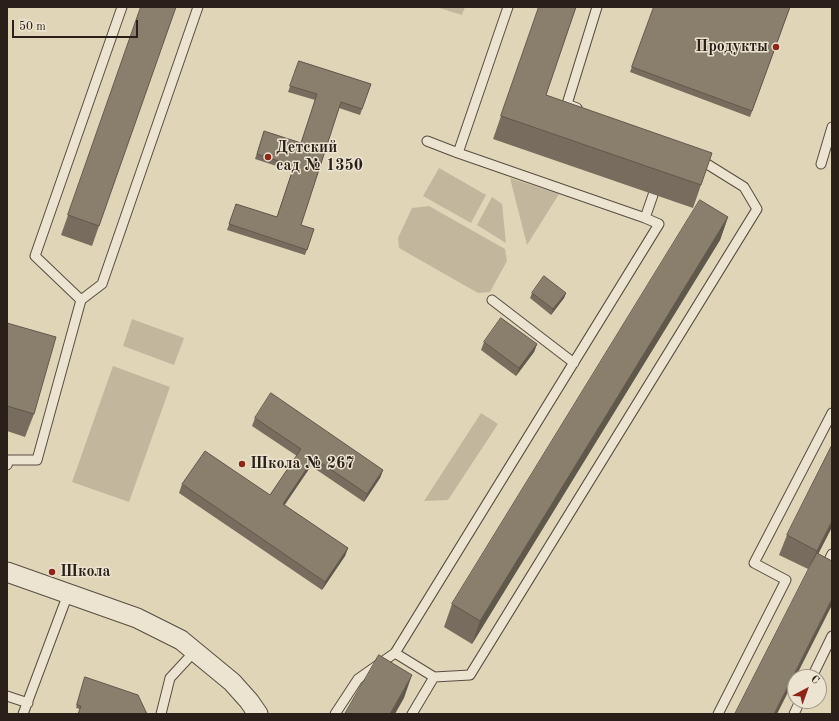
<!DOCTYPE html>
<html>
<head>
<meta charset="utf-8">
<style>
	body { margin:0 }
	#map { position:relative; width:839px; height:721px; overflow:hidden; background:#e1d5b8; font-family:"Old Standard TT",serif }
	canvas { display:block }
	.frame { position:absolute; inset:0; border:8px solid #2b2019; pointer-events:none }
	.north { position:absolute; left:787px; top:669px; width:40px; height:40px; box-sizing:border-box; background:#ece4d1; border:1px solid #9f9687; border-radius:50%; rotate:41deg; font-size:11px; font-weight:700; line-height:16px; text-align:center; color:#2b2019 }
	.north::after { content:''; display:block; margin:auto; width:14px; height:18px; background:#8f2418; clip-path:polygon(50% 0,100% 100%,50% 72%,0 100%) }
	.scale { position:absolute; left:12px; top:20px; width:126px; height:18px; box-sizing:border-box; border:2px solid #2b2019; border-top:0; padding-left:5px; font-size:12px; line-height:14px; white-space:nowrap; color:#2b2019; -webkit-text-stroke:3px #ece4d1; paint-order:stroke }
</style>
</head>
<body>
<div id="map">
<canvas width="839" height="721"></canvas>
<div class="frame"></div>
<div class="north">С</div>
<div class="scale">50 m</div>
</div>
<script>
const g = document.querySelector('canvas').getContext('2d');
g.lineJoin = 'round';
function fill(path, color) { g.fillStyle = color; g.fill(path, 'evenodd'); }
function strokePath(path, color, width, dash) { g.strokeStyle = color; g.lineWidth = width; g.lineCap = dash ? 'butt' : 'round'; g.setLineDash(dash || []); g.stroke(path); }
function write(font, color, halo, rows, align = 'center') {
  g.font = font + ' "Old Standard TT",serif'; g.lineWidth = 3; g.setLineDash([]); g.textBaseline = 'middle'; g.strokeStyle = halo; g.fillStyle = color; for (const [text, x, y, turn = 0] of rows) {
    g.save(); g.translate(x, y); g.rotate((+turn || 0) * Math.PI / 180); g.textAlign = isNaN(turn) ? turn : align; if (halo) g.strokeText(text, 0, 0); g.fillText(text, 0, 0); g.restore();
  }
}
const green = new Path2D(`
	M 436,7 L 465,7 L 462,15 Z
	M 439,168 L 486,195 L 471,223 L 423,196 Z
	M 510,178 L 559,194 L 527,245 Z
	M 492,197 L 502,204 L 506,243 L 477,225 Z
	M 429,206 L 505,249 L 507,261 L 490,292 L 478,293 L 399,248 L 398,238 L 412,208 Z
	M 132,319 L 184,338 L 174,365 L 123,346 Z
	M 113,366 L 170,387 L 129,502 L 72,482 Z
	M 481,413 L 498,424 L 448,500 L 424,501 Z`);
const service = new Path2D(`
	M 577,108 L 567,104 L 597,7
	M 427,141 L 458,153
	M 821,164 L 832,127
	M 645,218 L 653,195
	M 81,300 L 35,256 L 122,7
	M 492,300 L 574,363
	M 7,465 L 9,460 L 37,460 L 81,300 L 102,284 L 198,7
	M 832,554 L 827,564 L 832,567
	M 434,677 L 395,653 L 659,224 L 645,218 L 458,153 L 508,7
	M 812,677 L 832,636
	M 7,696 L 28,703
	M 23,714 L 68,594
	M 161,714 L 170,678 L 195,651
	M 335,714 L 358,679 L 395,653
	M 412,714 L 434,677 L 470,675 L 757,209 L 744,187 L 699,159
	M 718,714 L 786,580 L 754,563 L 832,413
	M 794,714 L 800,701`);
const minor = new Path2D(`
	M 7,572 L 137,618 L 181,640 L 232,682 L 249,701 L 258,714`);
const wall = new Path2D(`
	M 141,7 L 99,226 L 92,246 L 61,235 Z
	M 539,7 L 576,7 L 546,95 L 701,185 L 693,208 L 493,139 Z
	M 654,7 L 790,7 L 750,117 L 630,72 Z
	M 299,61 L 371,84 L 360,115 L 339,108 L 301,225 L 314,229 L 305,255 L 227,230 L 236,204 L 277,217 L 292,171 L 255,159 L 264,131 L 301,143 L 315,100 L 288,92 Z
	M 728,217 L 720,240 L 472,644 L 444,627 L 452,604 Z
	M 532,293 L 566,293 L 564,298 L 551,315 L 530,298 Z
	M 7,323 L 34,414 L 25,437 L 7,431 Z
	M 484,342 L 537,344 L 534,352 L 516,376 L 481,350 Z
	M 255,418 L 383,470 L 380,478 L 364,502 L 311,466 L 284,505 L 348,548 L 345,556 L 322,590 L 179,493 L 182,484 L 270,495 L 297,456 L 252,426 Z
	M 832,527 L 818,554 L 808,569 L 779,555 L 787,535 Z
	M 85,677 L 147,714 L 80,709 L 76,708 Z`);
const shadedWall = new Path2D(`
	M 728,217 L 720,240 L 472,644 L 480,621 Z
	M 566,293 L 564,298 L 551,315 L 553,309 Z
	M 537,344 L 534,352 L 516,376 L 519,368 Z
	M 314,458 L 311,466 L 280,512 L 283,504 Z
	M 383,470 L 380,478 L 364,502 L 367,494 Z
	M 832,521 L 832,527 L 810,570 L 817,551 Z
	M 348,548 L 345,556 L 322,590 L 325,582 Z
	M 832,599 L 832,605 L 777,714 L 774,714 Z
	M 412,675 L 404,698 L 395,714 L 390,714 Z`);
const building = new Path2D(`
	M 141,7 L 176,7 L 99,226 L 68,215 Z
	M 539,7 L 576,7 L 546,95 L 712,153 L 701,185 L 501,116 Z
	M 654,7 L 790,7 L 752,111 L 632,67 Z
	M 299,61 L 371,84 L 362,109 L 341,102 L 301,225 L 314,229 L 307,250 L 229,224 L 236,204 L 277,217 L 294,166 L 257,154 L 264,131 L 301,143 L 317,94 L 290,86 Z
	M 700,200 L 728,217 L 480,621 L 452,604 Z
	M 544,276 L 566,293 L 553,309 L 532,293 Z
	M 501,318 L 537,344 L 519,368 L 484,342 Z
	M 7,323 L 56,337 L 34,414 L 7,406 Z
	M 271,393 L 383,470 L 367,494 L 314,458 L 283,504 L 348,548 L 325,582 L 182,484 L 205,451 L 270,495 L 301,449 L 255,418 Z
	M 832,445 L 832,521 L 817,551 L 787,535 Z
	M 817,553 L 832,561 L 832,599 L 774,714 L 735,714 Z
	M 379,655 L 412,675 L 390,714 L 345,714 Z
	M 85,677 L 138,695 L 147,714 L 78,714 L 81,706 L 77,705 Z`);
const markers = [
	[776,47,4,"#8f2418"],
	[268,157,4,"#8f2418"],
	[242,464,4,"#8f2418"],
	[52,572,4,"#8f2418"]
];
const poiNames = [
	["Продукты",768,47,"right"],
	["Детский",276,148],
	["сад № 1350",276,166],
	["Школа № 267",250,464],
	["Школа",60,572]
];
fill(green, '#c2b69d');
strokePath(service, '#584d41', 11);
strokePath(minor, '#584d41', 21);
strokePath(service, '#ece4d1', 9);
strokePath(minor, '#ece4d1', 19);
fill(wall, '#776c5d');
fill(shadedWall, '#61584c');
fill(building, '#8a7e6c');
strokePath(building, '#61584c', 1);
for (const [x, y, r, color] of markers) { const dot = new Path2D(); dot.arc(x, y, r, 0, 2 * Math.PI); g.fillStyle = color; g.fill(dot); strokePath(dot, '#ece4d1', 1.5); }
write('bold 16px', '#2b2019', '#ece4d1', poiNames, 'left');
</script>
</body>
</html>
